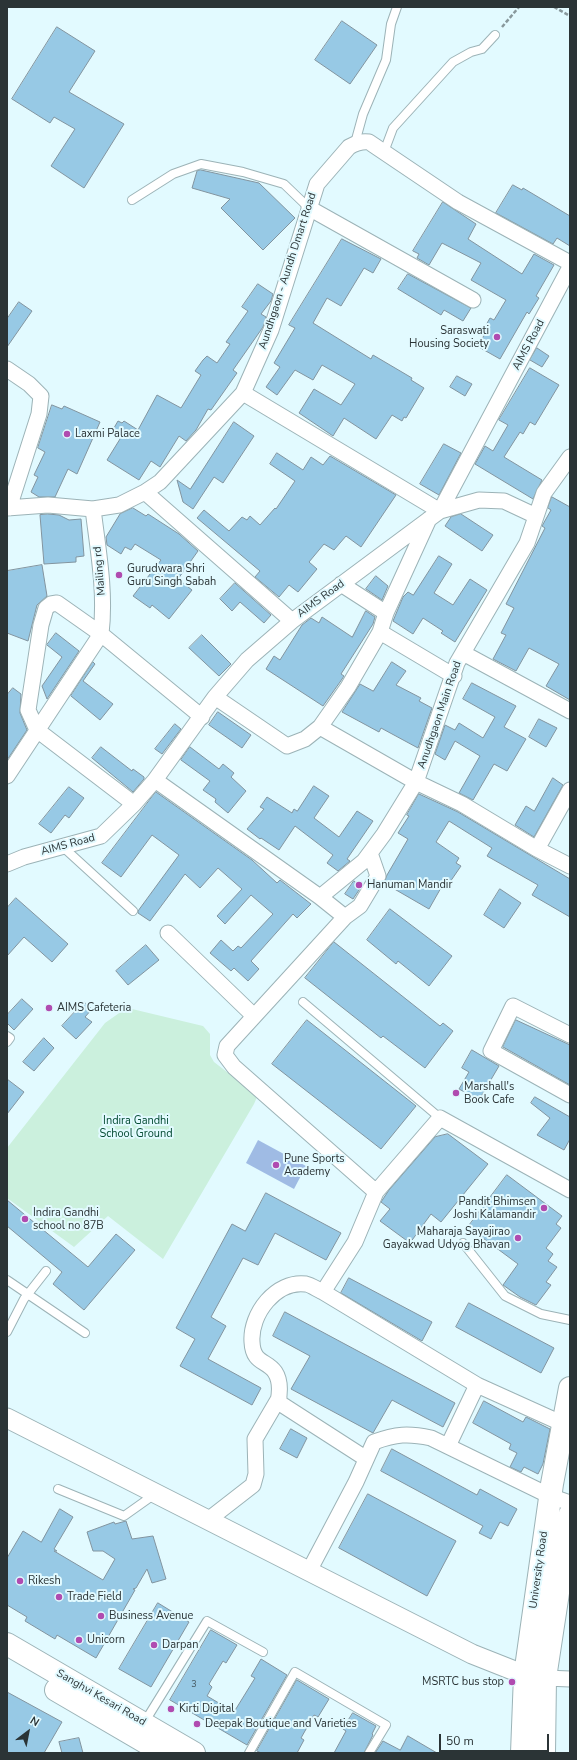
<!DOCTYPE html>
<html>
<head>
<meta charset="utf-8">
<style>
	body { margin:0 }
	#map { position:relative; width:577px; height:1760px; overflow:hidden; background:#e2faff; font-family:"Nunito Sans",sans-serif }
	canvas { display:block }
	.frame { position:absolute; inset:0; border:8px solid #2b3436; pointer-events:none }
	.north { position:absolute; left:8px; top:1712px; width:40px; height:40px; -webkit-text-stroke:3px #e2faff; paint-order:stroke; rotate:32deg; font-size:11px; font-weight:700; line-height:16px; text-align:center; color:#2b3436 }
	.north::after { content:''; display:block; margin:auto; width:14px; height:18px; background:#2b3436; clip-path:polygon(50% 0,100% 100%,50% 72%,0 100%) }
	.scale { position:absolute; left:439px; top:1734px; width:110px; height:18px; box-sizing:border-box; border:2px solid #2b3436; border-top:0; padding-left:5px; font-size:12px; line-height:14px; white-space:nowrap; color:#2b3436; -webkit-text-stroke:3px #e2faff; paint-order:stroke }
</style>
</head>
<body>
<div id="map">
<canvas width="577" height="1760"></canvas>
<div class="frame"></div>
<div class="north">N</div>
<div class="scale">50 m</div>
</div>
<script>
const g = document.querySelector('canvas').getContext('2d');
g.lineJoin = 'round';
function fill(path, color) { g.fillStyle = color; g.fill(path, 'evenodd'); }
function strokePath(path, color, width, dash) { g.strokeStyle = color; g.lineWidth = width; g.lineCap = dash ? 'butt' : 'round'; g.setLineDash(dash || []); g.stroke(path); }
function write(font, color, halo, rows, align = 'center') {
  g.font = font + ' "Nunito Sans",sans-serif'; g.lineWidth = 4; g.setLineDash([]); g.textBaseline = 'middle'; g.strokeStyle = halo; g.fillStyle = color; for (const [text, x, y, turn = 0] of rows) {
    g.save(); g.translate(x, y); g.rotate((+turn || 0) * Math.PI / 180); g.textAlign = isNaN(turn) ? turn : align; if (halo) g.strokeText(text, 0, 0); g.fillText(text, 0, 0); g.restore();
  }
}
const green = new Path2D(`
	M 132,1009 L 203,1026 L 210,1034 L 210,1055 L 214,1062 L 253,1092 L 257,1097 L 254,1104 L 163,1259 L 108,1216 L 74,1247 L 7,1198 L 7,1148 L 105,1023 L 122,1011 Z`);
const water = new Path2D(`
	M 258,1140 L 306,1166 L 294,1189 L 246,1163 Z`);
const building = new Path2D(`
	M 342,21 L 377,45 L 350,84 L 315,60 Z
	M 57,27 L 95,51 L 69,92 L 124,124 L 84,188 L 51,166 L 75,129 L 54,117 L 50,123 L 12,99 Z
	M 201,170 L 259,183 L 295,218 L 263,250 L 221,208 L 230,199 L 192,188 L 197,171 Z
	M 513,185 L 522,190 L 523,188 L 570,216 L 570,246 L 557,238 L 553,244 L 496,213 Z
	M 443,202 L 476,224 L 468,239 L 522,274 L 534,254 L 554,265 L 536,296 L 539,298 L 529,314 L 527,312 L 500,359 L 477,346 L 485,334 L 482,332 L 490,318 L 494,320 L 506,300 L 471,280 L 481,263 L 442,243 L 429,265 L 417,258 L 419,254 L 413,251 Z
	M 342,239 L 381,259 L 373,273 L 364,268 L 341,306 L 327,298 L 313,323 L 371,359 L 373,355 L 412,378 L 411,380 L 424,388 L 406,418 L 404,417 L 402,421 L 392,415 L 376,439 L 344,418 L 333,436 L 299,413 L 314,389 L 341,405 L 355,384 L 322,365 L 313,380 L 295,370 L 277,395 L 266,387 L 280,367 L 274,363 L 295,328 L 289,325 Z
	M 408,274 L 471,308 L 463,321 L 444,310 L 441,315 L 398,289 Z
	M 258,284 L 273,294 L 271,301 L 261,314 L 266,317 L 263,327 L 233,370 L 237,373 L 211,410 L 208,409 L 196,430 L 186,441 L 179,436 L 160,467 L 151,461 L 139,480 L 107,460 L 120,439 L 111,433 L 118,421 L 122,423 L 124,421 L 138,430 L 157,395 L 181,408 L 201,375 L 195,371 L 203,360 L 207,356 L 217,363 L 230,344 L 226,342 L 248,311 L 242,307 Z
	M 19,302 L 32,311 L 7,347 L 7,319 Z
	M 537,348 L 549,356 L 542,367 L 530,360 Z
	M 530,368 L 559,385 L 535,425 L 530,422 L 523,434 L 520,432 L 504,457 L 542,480 L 533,499 L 475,464 L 485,446 L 493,451 L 508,425 L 499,420 Z
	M 457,376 L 472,384 L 465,396 L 450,387 Z
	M 52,405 L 62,409 L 64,406 L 100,422 L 77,474 L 68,469 L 55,497 L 39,497 L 31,492 L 38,477 L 34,475 L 45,452 L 38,448 Z
	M 234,422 L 254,436 L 223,483 L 214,477 L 193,509 L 183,502 L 177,480 L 190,489 Z
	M 444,444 L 461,453 L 439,495 L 420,484 Z
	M 277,453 L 303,470 L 311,457 L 323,465 L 330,456 L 396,495 L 361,547 L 346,536 L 334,550 L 324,544 L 309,562 L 317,569 L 298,592 L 289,585 L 279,597 L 255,577 L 260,571 L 197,518 L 204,510 L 229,531 L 242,517 L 247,520 L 250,516 L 260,525 L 275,508 L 276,509 L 295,481 L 270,464 Z
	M 552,497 L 570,507 L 570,700 L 546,686 L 559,664 L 529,648 L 516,671 L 493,659 L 506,635 L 501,633 L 514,608 L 506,604 L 545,528 L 542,526 L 551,510 L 548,508 Z
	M 133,508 L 146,516 L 148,514 L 179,534 L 198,551 L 178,579 L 192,590 L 169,619 L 152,605 L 150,608 L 133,596 L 161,560 L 135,544 L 131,550 L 125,547 L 121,554 L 107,545 L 106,537 L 120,514 Z
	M 48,514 L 59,515 L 69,520 L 81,519 L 84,556 L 76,557 L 76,562 L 44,564 L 40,515 Z
	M 461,514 L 493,535 L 482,551 L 445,526 L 451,517 Z
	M 439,556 L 452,564 L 434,593 L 453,605 L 470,579 L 487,590 L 455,642 L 441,633 L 443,631 L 423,618 L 413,634 L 393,621 L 403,597 L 408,592 L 413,595 Z
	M 42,565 L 47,596 L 37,605 L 28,641 L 7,633 L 7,571 Z
	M 376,576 L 388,586 L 382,600 L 366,589 Z
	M 235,583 L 271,615 L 264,623 L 240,602 L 232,611 L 220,599 Z
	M 366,611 L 375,617 L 373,624 L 341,674 L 344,676 L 340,682 L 323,706 L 266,669 L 274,656 L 280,660 L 302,625 L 311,618 L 319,623 L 322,617 L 352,637 Z
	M 56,633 L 79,651 L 47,699 L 42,686 L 62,657 L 47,645 Z
	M 202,635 L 231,664 L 219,676 L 189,648 Z
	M 93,662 L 95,664 L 83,681 L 113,704 L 100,720 L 71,696 Z
	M 392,662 L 406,671 L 396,685 L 421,698 L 419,701 L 432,708 L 418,748 L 381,728 L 379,732 L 342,712 L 360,684 L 373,691 Z
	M 472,683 L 516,706 L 504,727 L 526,739 L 507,771 L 494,764 L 473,800 L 459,793 L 480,756 L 455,741 L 445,760 L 435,754 L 445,725 L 455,730 L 459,723 L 483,738 L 495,717 L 463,699 Z
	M 13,688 L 21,694 L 20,713 L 27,730 L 7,760 L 7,695 Z
	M 218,712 L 251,735 L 242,748 L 209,725 Z
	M 539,719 L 557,728 L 546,747 L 529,737 Z
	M 175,724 L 181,729 L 162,754 L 155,749 Z
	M 101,747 L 132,771 L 133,769 L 144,777 L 144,779 L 133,792 L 92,758 Z
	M 190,747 L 219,769 L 223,764 L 234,773 L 231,777 L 246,791 L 228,813 L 215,802 L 216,799 L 203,790 L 210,781 L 181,760 Z
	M 553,778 L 563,785 L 534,837 L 515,825 L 526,806 L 534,811 Z
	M 314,786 L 329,796 L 314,818 L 339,837 L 357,811 L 373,821 L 347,859 L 350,861 L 338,871 L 327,863 L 333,855 L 295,826 L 279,850 L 261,838 L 260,839 L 247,829 L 264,809 L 260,807 L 267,797 L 292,813 L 294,809 L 297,811 Z
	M 69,787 L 84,798 L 69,818 L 65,815 L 51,833 L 39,824 Z
	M 156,792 L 252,860 L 277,883 L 280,880 L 311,904 L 297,918 L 293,914 L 251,961 L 259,969 L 248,981 L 234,968 L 231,971 L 210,953 L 221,940 L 233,951 L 238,946 L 241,948 L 273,914 L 251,895 L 225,924 L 217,916 L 242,889 L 218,868 L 200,888 L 185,874 L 150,921 L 138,913 L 138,911 L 179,855 L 152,835 L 121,877 L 102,863 Z
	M 419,794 L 458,812 L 570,879 L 570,917 L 532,895 L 538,885 L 487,856 L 492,848 L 449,821 L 436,842 L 459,858 L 456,863 L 461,866 L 450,882 L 446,879 L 429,909 L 384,883 L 387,875 L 408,839 L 398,833 L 409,816 L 407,815 Z
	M 354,881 L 361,887 L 353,899 L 345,894 Z
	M 500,889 L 521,903 L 504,928 L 484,915 Z
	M 16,898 L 68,944 L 52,962 L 24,937 L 7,956 L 7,908 Z
	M 390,909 L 452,956 L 429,986 L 398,961 L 396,964 L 367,940 Z
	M 334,942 L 440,1026 L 443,1023 L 453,1031 L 425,1068 L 383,1036 L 381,1038 L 305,978 Z
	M 146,945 L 159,960 L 128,985 L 116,971 Z
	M 22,999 L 33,1009 L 14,1030 L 7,1023 L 7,1015 Z
	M 84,1002 L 92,1009 L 85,1017 L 92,1022 L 76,1039 L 62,1026 Z
	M 307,1020 L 416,1106 L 381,1149 L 272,1064 Z
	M 516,1020 L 570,1045 L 570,1085 L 503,1047 Z
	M 44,1038 L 54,1048 L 34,1071 L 23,1062 Z
	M 472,1050 L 499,1066 L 479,1100 L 459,1089 L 469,1072 L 462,1068 Z
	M 7,1079 L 24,1092 L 7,1114 Z
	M 535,1097 L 570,1117 L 570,1139 L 564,1150 L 537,1135 L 550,1118 L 531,1103 Z
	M 448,1134 L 488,1164 L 441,1222 L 431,1214 L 410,1243 L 380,1221 L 390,1209 L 381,1202 L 389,1190 L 435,1137 Z
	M 507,1175 L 562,1216 L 556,1224 L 561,1228 L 546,1248 L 553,1254 L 548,1261 L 557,1267 L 546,1282 L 551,1285 L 536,1305 L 520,1297 L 503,1285 L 518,1264 L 468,1227 Z
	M 266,1193 L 341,1233 L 326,1260 L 275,1233 L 258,1265 L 243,1258 L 211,1317 L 226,1326 L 208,1359 L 261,1388 L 252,1405 L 180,1366 L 195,1339 L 176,1328 L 232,1224 L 245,1231 Z
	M 7,1200 L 88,1267 L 116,1234 L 135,1250 L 84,1310 L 53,1284 L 62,1272 L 7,1226 Z
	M 349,1278 L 432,1322 L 422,1341 L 341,1293 Z
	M 469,1303 L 554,1348 L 541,1373 L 456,1327 Z
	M 285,1312 L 455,1403 L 443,1427 L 392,1400 L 373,1433 L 291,1389 L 310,1356 L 273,1336 Z
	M 484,1401 L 523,1422 L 526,1417 L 550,1429 L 543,1464 L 538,1474 L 524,1467 L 521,1472 L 510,1467 L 517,1453 L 509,1449 L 511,1444 L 473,1423 Z
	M 291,1429 L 307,1438 L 297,1458 L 280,1449 Z
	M 392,1449 L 477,1495 L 480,1489 L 517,1509 L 508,1526 L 500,1522 L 491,1539 L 479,1533 L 483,1526 L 381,1471 Z
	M 368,1494 L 456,1541 L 427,1596 L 339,1548 Z
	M 60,1509 L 73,1517 L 54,1549 L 57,1551 L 54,1551 L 103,1580 L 115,1559 L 103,1551 L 93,1551 L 87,1532 L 114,1522 L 115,1524 L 126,1521 L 132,1539 L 153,1536 L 166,1579 L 152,1583 L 147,1569 L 136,1588 L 133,1589 L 135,1590 L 96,1658 L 57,1635 L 55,1639 L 25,1621 L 27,1617 L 7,1605 L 7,1558 L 23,1531 L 41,1542 Z
	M 158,1603 L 189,1622 L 151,1687 L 119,1669 Z
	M 211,1630 L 237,1645 L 226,1663 L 223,1661 L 209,1684 L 212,1687 L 207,1696 L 234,1712 L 255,1678 L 251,1676 L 261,1659 L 287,1675 L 247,1745 L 170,1700 Z
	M 297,1680 L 329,1699 L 318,1717 L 314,1715 L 301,1738 L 304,1740 L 297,1753 L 261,1753 L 257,1751 Z
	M 7,1692 L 62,1722 L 44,1753 L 7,1753 Z
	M 353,1713 L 376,1726 L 372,1734 L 373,1735 L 364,1753 L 334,1753 L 346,1731 L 343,1729 Z
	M 408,1736 L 437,1753 L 375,1753 L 383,1741 L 400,1750 Z
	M 79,1738 L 83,1753 L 62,1753 L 59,1742 Z`);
const path = new Path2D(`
	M 554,7 L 570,16
	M 502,27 L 519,7`);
const service = new Path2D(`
	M 355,143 L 363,114 L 386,60 L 391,24 L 397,7
	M 384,152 L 393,128 L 453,62 L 471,52 L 482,49 L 495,35
	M 132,200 L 173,174 L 201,164 L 243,172 L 284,184 L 309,208
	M 63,847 L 133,911
	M 303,1002 L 440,1118
	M 7,1036 L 10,1038 L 7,1042
	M 463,1243 L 505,1296 L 541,1314 L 570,1320
	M 7,1280 L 85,1333
	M 7,1332 L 24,1299 L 46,1271
	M 58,1489 L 124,1516 L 155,1494
	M 144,1723 L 207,1621 L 263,1652
	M 249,1753 L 295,1672 L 386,1725 L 369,1753`);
const minor = new Path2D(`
	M 309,208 L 473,300
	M 7,369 L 29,384 L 41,396 L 39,414 L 9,508
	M 243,393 L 440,511 L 479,500 L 504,501 L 536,516
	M 145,492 L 292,621
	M 7,508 L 48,505 L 93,509 L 119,505 L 145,492 L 160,482 L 243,393 L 271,330 L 317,184 L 349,147 C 356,143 361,141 369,142 L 458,202 L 570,263
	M 341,584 L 386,613
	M 380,632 L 454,676
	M 463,653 L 570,711
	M 215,697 L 287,746 L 305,739 L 320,727 L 348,687 L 380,632 L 386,613 L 429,519
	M 320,727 L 416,782 L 462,804 L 537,849 L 570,866
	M 7,776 L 101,634 C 106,592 98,550 93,509
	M 155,780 L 320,897 L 364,861 L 384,834 L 416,782 L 457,663 L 527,543 L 544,493 L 570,457
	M 134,804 L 37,730 L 28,710 L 41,625 L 46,608 L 51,604 L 57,603 L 101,634 L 202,717
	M 537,849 L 570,790
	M 7,864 L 24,857 L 101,836 L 134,804 L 155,780 L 215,697 L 247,660 L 292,621 L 440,511 L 570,267
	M 320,897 L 345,917 L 227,1046 L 225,1055 L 234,1067 L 376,1192 L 440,1118 L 570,1190
	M 345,917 L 360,906 L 378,876 L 370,853
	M 168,933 L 254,1016
	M 570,1035 L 513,1006 L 491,1051 L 570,1095
	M 323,1292 L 355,1242 L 376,1192
	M 448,1446 L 477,1385 L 570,1427
	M 365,1458 L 278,1402 C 280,1392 281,1381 275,1372 C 267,1360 253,1364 252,1342 C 250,1314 276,1280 306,1284 C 311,1285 318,1290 323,1292 L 477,1385
	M 208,1520 L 253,1485 L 256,1474 L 255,1439 L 279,1398
	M 309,1571 L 356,1482 L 374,1442 C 396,1434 408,1433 431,1438 L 550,1496 L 570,1503
	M 545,1678 L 570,1679`);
const tertiary = new Path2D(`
	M 7,1418 L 472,1654 L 525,1675`);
const secondary = new Path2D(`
	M 7,1644 L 194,1753
	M 56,1690 L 164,1753`);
const primary = new Path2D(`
	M 522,1753 L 525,1675 L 552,1484 L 570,1388
	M 544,1753 L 545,1678 L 570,1514`);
const markers = [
	[497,337,4,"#b04bb0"],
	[67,434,4,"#b04bb0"],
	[119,575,4,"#b04bb0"],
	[359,885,4,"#b04bb0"],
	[49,1008,4,"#b04bb0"],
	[456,1093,4,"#b04bb0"],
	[276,1165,4,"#b04bb0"],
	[544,1208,4,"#b04bb0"],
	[25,1219,4,"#b04bb0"],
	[518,1238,4,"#b04bb0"],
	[20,1581,4,"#b04bb0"],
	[59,1597,4,"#b04bb0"],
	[101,1616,4,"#b04bb0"],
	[79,1640,4,"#b04bb0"],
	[154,1645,4,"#b04bb0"],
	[512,1682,4,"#b04bb0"],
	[171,1709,4,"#b04bb0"],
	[197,1724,4,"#b04bb0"]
];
const numberNames = [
	["3",194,1685]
];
const streetNames = [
	["Aundhgaon - Aundh Dmart Road",288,271,-72],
	["AIMS Road",529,345,-62],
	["Mailing rd",100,571,-95],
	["AIMS Road",321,599,-36],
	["Anudhgaon Main Road",440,715,-71],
	["AIMS Road",68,845,-15],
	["University Road",539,1570,-82],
	["Sanghvi Kesari Road",101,1698,30]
];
const poiNames = [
	["Saraswati",489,331,"right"],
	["Housing Society",489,344,"right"],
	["Laxmi Palace",75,434],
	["Gurudwara Shri",127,569],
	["Guru Singh Sabah",127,582],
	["Hanuman Mandir",367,885],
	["AIMS Cafeteria",57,1008],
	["Marshall's",464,1087],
	["Book Cafe",464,1100],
	["Pune Sports",284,1159],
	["Academy",284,1172],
	["Pandit Bhimsen",536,1202,"right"],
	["Joshi Kalamandir",536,1215,"right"],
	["Indira Gandhi",33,1213],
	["school no 87B",33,1226],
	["Maharaja Sayajirao",510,1232,"right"],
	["Gayakwad Udyog Bhavan",510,1245,"right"],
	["Rikesh",28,1581],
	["Trade Field",67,1597],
	["Business Avenue",109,1616],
	["Unicorn",87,1640],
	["Darpan",162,1645],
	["MSRTC bus stop",504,1682,"right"],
	["Kirti Digital",179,1709],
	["Deepak Boutique and Varieties",205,1724]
];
const parkNames = [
	["Indira Gandhi",136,1121],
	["School Ground",136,1134]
];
fill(green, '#cbf0dd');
fill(water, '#9fbbe4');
fill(building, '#97c9e5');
strokePath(building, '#82949f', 1);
strokePath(service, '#9cb3b7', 10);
strokePath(minor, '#9cb3b7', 17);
strokePath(tertiary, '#9cb3b7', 21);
strokePath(secondary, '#9cb3b7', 24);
strokePath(primary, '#9cb3b7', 24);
strokePath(path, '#88989c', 2.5, [4, 2]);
strokePath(service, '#fff', 8);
strokePath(minor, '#fff', 15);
strokePath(tertiary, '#fff', 19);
strokePath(secondary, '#fff', 22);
strokePath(primary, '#fff', 22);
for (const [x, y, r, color] of markers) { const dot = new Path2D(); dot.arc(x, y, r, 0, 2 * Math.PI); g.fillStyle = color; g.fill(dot); strokePath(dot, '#e2faff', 1.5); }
write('9px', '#465962', null, numberNames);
write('11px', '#2b3436', '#e2faff', streetNames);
write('11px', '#2b3436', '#e2faff', poiNames, 'left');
write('11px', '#054b33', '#e2faff', parkNames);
</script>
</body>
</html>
